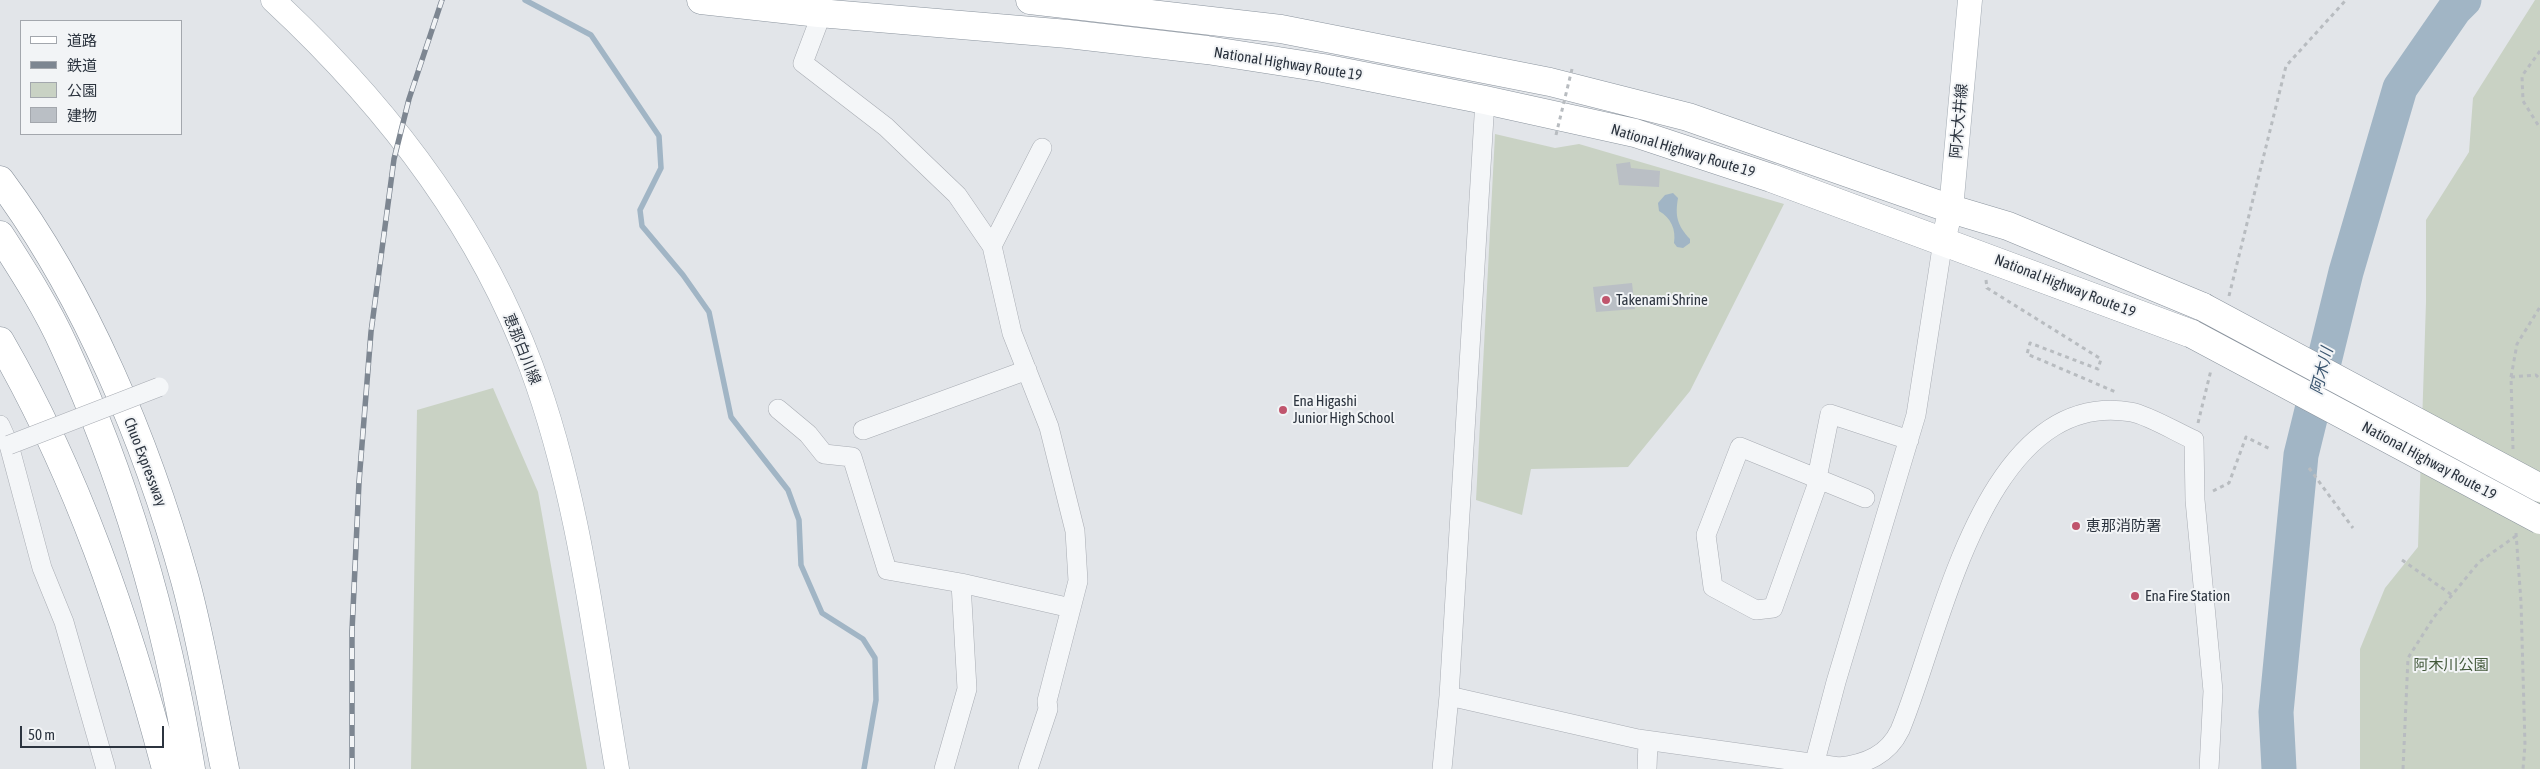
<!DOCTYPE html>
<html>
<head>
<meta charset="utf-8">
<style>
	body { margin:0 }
	#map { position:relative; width:2540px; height:769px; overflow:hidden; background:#e2e5e9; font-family:"Asap Condensed","Noto Sans JP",sans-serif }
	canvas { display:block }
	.legend { position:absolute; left:20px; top:20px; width:162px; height:115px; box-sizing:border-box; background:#f2f4f6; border:1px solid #a3a7ad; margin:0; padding:6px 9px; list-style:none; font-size:15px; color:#2c343f }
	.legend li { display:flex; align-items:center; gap:10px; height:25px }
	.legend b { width:25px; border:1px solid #a3a7ad }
	.scale { position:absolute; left:20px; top:726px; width:144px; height:22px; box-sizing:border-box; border:2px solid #2c343f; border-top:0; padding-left:6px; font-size:15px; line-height:18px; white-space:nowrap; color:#2c343f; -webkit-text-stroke:4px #f2f4f6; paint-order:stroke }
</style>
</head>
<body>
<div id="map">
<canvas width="2540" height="769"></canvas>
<ul class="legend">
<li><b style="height:6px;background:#fff"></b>道路</li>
<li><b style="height:6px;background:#7d8691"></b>鉄道</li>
<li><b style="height:14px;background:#c9d2c4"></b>公園</li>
<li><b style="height:14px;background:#babfc5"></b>建物</li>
</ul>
<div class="scale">50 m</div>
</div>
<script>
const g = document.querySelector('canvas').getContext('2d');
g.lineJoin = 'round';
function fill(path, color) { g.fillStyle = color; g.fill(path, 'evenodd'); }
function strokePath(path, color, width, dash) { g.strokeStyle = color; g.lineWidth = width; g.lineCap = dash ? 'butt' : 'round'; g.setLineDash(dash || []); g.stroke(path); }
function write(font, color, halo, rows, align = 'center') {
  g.font = font + ' "Asap Condensed","Noto Sans JP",sans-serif'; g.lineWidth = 4; g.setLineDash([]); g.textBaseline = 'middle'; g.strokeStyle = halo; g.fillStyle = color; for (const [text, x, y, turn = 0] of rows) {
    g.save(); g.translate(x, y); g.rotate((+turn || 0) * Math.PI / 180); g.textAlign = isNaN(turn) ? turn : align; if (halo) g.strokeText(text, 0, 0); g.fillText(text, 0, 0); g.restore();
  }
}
const green = new Path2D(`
	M 2535,0 L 2540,0 L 2540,769 L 2360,769 L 2360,649 L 2385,588 L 2418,547 L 2426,302 L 2426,220 L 2469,152 L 2473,98 Z
	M 1495,134 L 1555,148 L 1579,144 L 1784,204 L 1690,391 L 1628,467 L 1531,469 L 1522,515 L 1476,500 Z
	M 493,388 L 538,492 L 587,769 L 411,769 L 417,410 Z`);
const water = new Path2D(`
	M 1673,193 L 1678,198 C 1675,216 1677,225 1690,239 L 1690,243 L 1683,248 L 1677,247 L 1674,243 C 1676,229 1671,218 1659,211 L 1658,203 L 1665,195 Z`);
const stream = new Path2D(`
	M 525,0 L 591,35 L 659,136 L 661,168 L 640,210 L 642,226 L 683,275 L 709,312 L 731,417 L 788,490 L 799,520 L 801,565 L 822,613 L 863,639 L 875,658 L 876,700 L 864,769`);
const river = new Path2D(`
	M 2279,769 L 2276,712 L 2301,455 L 2346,272 L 2400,88 L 2454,10 L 2464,0`);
const building = new Path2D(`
	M 1630,162 L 1631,168 L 1660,171 L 1659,187 L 1619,185 L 1616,164 Z
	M 1632,283 L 1635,309 L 1596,312 L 1593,287 Z`);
const path = new Path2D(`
	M 2540,51 L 2522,76 L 2523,101 L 2540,128
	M 1986,280 L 1987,288 L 2101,359 L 2098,369 L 2030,343 L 2027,354 L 2118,393
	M 2229,296 L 2286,66 L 2346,0
	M 2511,377 L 2536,375 L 2540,379
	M 2198,423 L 2211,370
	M 2513,449 L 2511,377 L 2517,344 L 2540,307
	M 2309,468 L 2353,528
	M 2213,491 L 2229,483 L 2246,437 L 2270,449
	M 2516,533 L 2521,602 L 2525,745 L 2523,769
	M 2402,560 L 2452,595
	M 2403,769 L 2408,658 L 2434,617 L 2479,562 L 2516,536`);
const minor = new Path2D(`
	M 819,13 L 817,26 L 803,63 L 886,127 L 957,195 L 992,246 L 1012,333 L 1049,427 L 1075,531 L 1078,581 L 1047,701 L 1048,709 L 1028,769
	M 992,246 L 1042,148
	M 778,409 L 808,434 L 824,454 L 852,457 L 887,570 L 961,583 L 967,689 L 944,769
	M 0,425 L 9,445 L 42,568 L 64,622 L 106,769
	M 863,430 L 1027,370
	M 1865,498 L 1740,447 L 1706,535 L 1713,587 L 1756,610 L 1773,608 L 1816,488 L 1817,478 L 1830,414 L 1909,440
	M 961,583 L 1071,608
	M 1449,696 L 1638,739 L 1839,767 C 1866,764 1888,755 1900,730 C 1941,634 1983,387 2131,412 C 2148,415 2178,433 2194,440 L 2195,500 L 2213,691 L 2209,769
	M 1442,769 L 1449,696 L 1485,100
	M 1647,769 L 1648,741
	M 1813,769 L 1836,682 L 1916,415 L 1943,241`);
const major = new Path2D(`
	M 273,0 C 384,103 478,223 531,366 C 579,495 594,634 617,769
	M 1943,241 L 1951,209 L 1970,0`);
const highway = new Path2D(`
	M 701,0 L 819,13 L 1068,34 L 1207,50 L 1323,68 L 1485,100 L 1635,133 L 1771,178 L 2192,334
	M 1030,0 L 1281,29 L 1550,82 L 1688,117 L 1951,209 L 2008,226 L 2203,307
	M 0,180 C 85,294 147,443 185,580 C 202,642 212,706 225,769
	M 0,235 C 23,271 47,308 64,346 C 126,480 167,624 191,769
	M 0,341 C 77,474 127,621 166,769`);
const rail = new Path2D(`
	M 352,769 L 352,631 L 359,482 L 371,332 L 394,159 L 409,99 L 442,0`);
const pathBridge = new Path2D(`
	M 1556,135 L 1572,69`);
const minorBridge = new Path2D(`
	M 9,445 L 159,387`);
const highwayBridge = new Path2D(`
	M 2203,307 L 2540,488
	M 2192,334 L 2540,520`);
const markers = [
	[1606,300,5,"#c0556d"],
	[1283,410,5,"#c0556d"],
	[2076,526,5,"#c0556d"],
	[2135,596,5,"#c0556d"]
];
const streetNames = [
	["National Highway Route 19",1288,64,9],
	["阿木大井線",1959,121,-85],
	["National Highway Route 19",1683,151,17],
	["National Highway Route 19",2065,286,21],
	["恵那白川線",522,349,68],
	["National Highway Route 19",2429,461,28],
	["Chuo Expressway",145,462,69]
];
const poiNames = [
	["Takenami Shrine",1616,300],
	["Ena Higashi",1293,401],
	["Junior High School",1293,418],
	["恵那消防署",2086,526],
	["Ena Fire Station",2145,596]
];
const parkNames = [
	["阿木川公園",2451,665]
];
const waterNames = [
	["阿木川",2322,371,-76]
];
fill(green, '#c9d2c4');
fill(water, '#a1b5c5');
strokePath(stream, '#a1b5c5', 5.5);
strokePath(river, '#a1b5c5', 35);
fill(building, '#babfc5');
strokePath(minor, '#a8acb3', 20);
strokePath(major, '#a3abb3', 25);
strokePath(highway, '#8b949e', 29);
strokePath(path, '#b8bcc0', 3, [4, 4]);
strokePath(minor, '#f4f6f8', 19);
strokePath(major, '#fff', 24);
strokePath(highway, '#fff', 28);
strokePath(rail, '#7d8691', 5.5);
strokePath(rail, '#f2f4f6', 4, [11]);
strokePath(minorBridge, '#a8acb3', 20, []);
strokePath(highwayBridge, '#8b949e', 29, []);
strokePath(pathBridge, '#b8bcc0', 3, [4, 4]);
strokePath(minorBridge, '#f4f6f8', 19);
strokePath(highwayBridge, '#fff', 28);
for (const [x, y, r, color] of markers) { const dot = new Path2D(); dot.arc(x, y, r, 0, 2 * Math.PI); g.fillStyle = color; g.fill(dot); strokePath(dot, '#f2f4f6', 2); }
write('15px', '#2c343f', '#f2f4f6', streetNames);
write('15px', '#2c343f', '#f2f4f6', poiNames, 'left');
write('15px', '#43593b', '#f2f4f6', parkNames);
write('italic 16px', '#3a556f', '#f2f4f6', waterNames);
</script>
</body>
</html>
